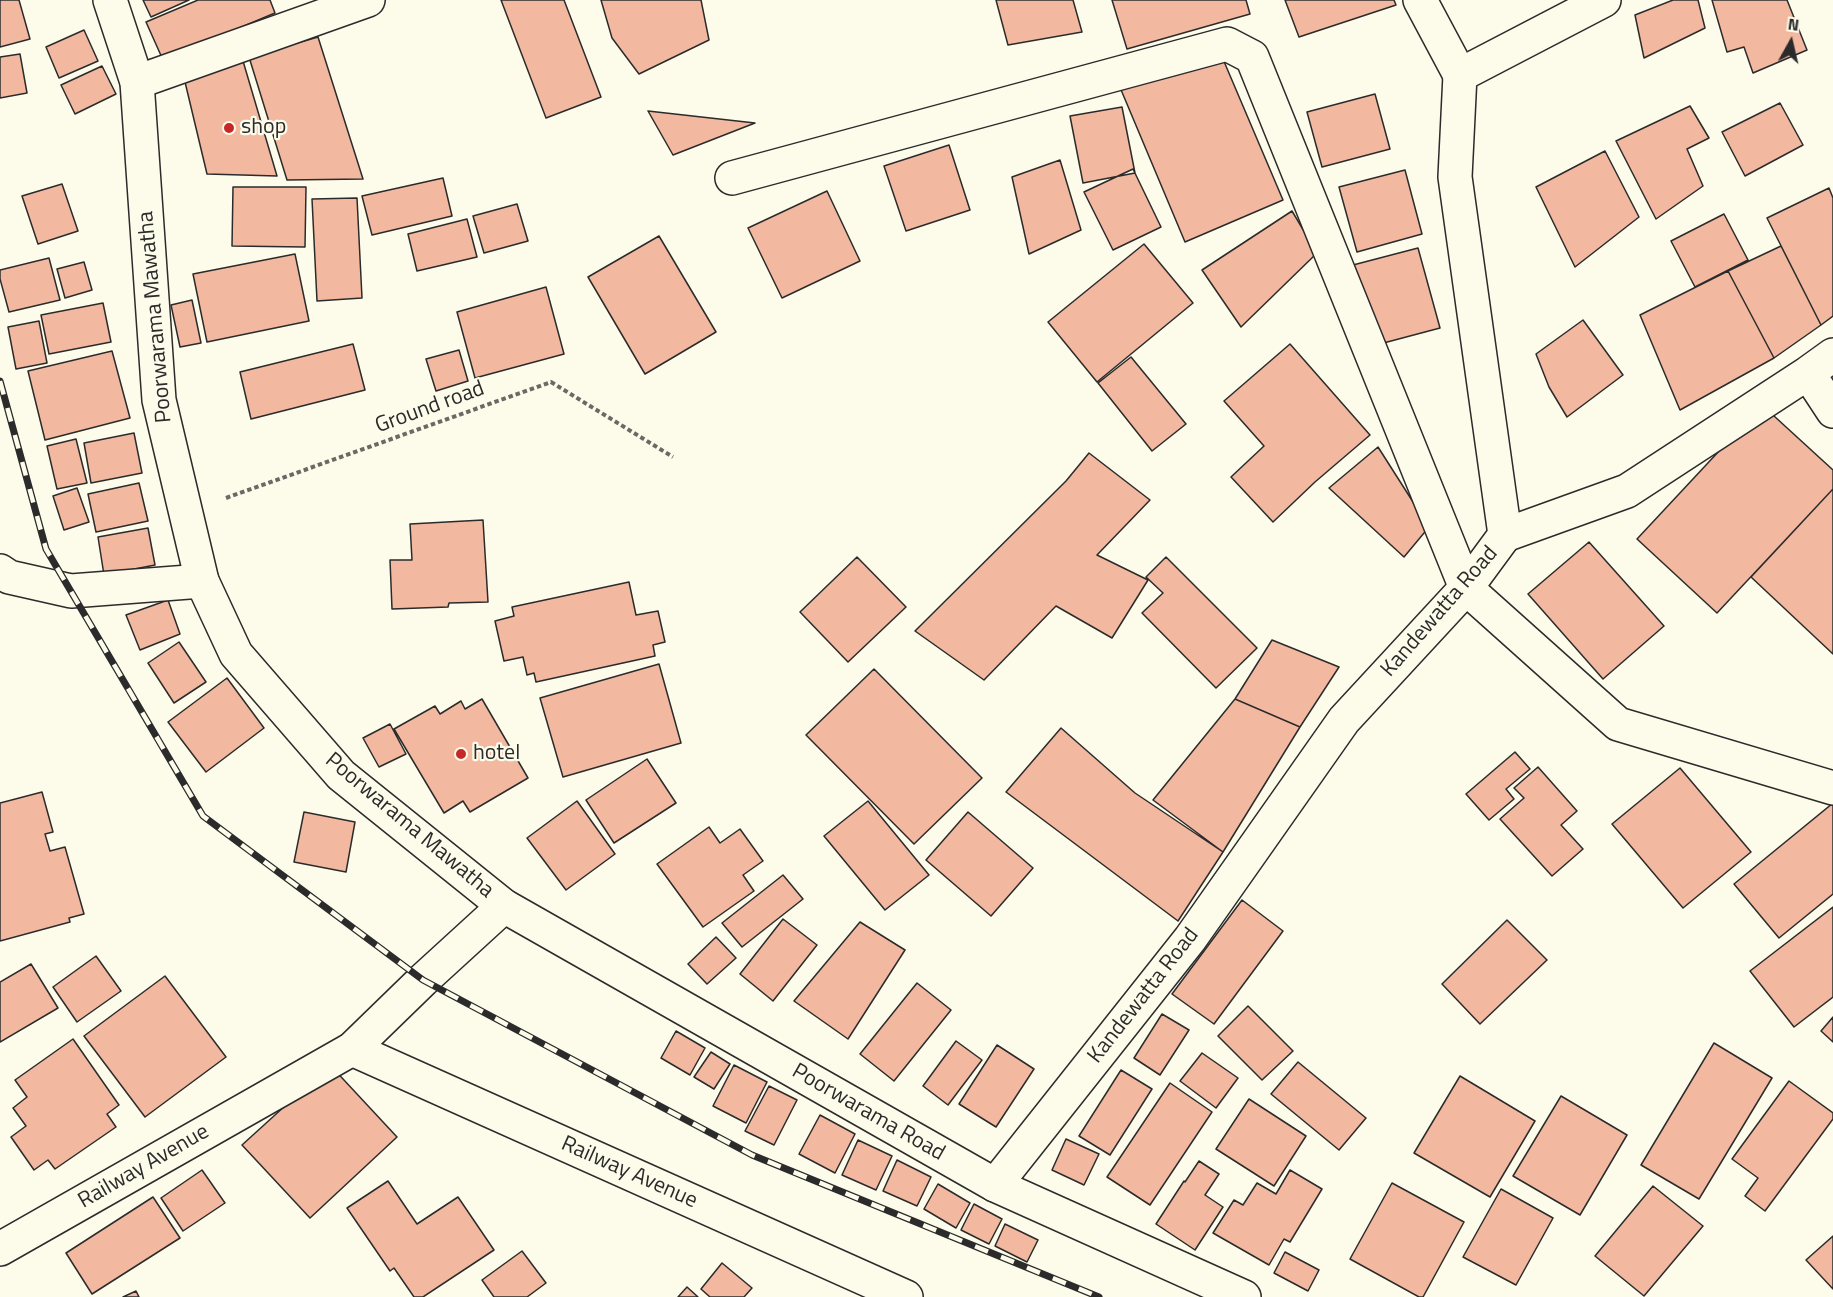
<!DOCTYPE html>
<html>
<head>
<meta charset="utf-8">
<style>
	body { margin:0 }
	#map { position:relative; width:1833px; height:1297px; overflow:hidden; background:#fdfbea; font-family:"Titillium Web",sans-serif }
	canvas { display:block }
	.north { position:absolute; left:1761px; top:12px; width:60px; height:60px; -webkit-text-stroke:4px #fdfbea; paint-order:stroke; rotate:8deg; font-size:16px; font-weight:700; line-height:24px; text-align:center; color:#2b2b2b }
	.north::after { content:''; display:block; margin:auto; width:21px; height:27px; background:#2b2b2b; clip-path:polygon(50% 0,100% 100%,50% 72%,0 100%) }
</style>
</head>
<body>
<div id="map">
<canvas width="1833" height="1297"></canvas>
<div class="north">N</div>
</div>
<script>
const g = document.querySelector('canvas').getContext('2d');
g.lineJoin = 'round';
function fill(path, color) { g.fillStyle = color; g.fill(path, 'evenodd'); }
function strokePath(path, color, width, dash) { g.strokeStyle = color; g.lineWidth = width; g.lineCap = dash ? 'butt' : 'round'; g.setLineDash(dash || []); g.stroke(path); }
function write(font, color, halo, rows, align = 'center') {
  g.font = font + ' "Titillium Web",sans-serif'; g.lineWidth = 4.5; g.setLineDash([]); g.textBaseline = 'middle'; g.strokeStyle = halo; g.fillStyle = color; for (const [text, x, y, turn = 0] of rows) {
    g.save(); g.translate(x, y); g.rotate((+turn || 0) * Math.PI / 180); g.textAlign = isNaN(turn) ? turn : align; if (halo) g.strokeText(text, 0, 0); g.fillText(text, 0, 0); g.restore();
  }
}
const building = new Path2D(`
	M 0,0 L 19,0 L 30,39 L 0,47 Z
	M 143,0 L 189,0 L 151,17 Z
	M 198,0 L 270,0 L 275,13 L 163,60 L 146,22 Z
	M 501,0 L 564,0 L 601,97 L 546,118 Z
	M 601,0 L 701,0 L 709,40 L 639,74 L 612,38 Z
	M 996,0 L 1073,0 L 1082,32 L 1008,45 Z
	M 1112,0 L 1246,0 L 1250,14 L 1127,49 Z
	M 1285,0 L 1394,0 L 1396,5 L 1299,37 Z
	M 1673,0 L 1698,0 L 1705,28 L 1644,58 L 1635,15 Z
	M 1712,0 L 1787,0 L 1807,50 L 1753,73 L 1744,47 L 1727,52 Z
	M 84,30 L 98,61 L 59,78 L 46,47 Z
	M 318,37 L 363,179 L 287,180 L 249,57 Z
	M 1217,45 L 1283,200 L 1185,242 L 1119,85 Z
	M 20,54 L 27,93 L 0,98 L 0,57 Z
	M 243,61 L 277,176 L 207,174 L 185,82 Z
	M 102,66 L 116,94 L 75,114 L 61,85 Z
	M 1375,94 L 1390,149 L 1322,167 L 1307,112 Z
	M 1780,103 L 1803,145 L 1745,176 L 1722,132 Z
	M 1690,106 L 1709,138 L 1687,149 L 1703,186 L 1656,219 L 1616,141 Z
	M 1122,107 L 1135,173 L 1083,183 L 1070,116 Z
	M 648,111 L 755,123 L 673,155 Z
	M 949,145 L 970,210 L 906,231 L 884,166 Z
	M 1605,151 L 1639,217 L 1575,267 L 1536,187 Z
	M 1060,160 L 1081,230 L 1029,254 L 1012,177 Z
	M 1133,169 L 1161,227 L 1113,250 L 1084,192 Z
	M 1405,170 L 1422,234 L 1357,252 L 1339,187 Z
	M 443,178 L 452,216 L 372,235 L 362,196 Z
	M 62,184 L 78,231 L 38,244 L 22,196 Z
	M 233,187 L 306,187 L 305,247 L 232,246 Z
	M 1829,188 L 1833,198 L 1833,316 L 1821,325 L 1767,218 Z
	M 827,191 L 860,261 L 782,298 L 748,228 Z
	M 357,198 L 362,298 L 317,301 L 312,199 Z
	M 517,204 L 528,241 L 484,253 L 473,216 Z
	M 1292,211 L 1317,253 L 1241,327 L 1202,270 Z
	M 1724,214 L 1748,260 L 1695,287 L 1671,241 Z
	M 467,219 L 477,257 L 417,271 L 408,234 Z
	M 659,236 L 716,332 L 645,374 L 588,277 Z
	M 1144,244 L 1193,303 L 1097,382 L 1048,322 Z
	M 1781,246 L 1821,325 L 1774,358 L 1728,271 Z
	M 1418,248 L 1440,328 L 1376,345 L 1353,265 Z
	M 295,254 L 309,321 L 207,342 L 193,274 Z
	M 49,258 L 60,300 L 9,312 L 0,279 L 0,270 Z
	M 84,262 L 92,290 L 65,298 L 57,269 Z
	M 1728,271 L 1774,358 L 1680,410 L 1640,315 Z
	M 546,287 L 564,354 L 475,378 L 457,312 Z
	M 192,300 L 201,343 L 180,347 L 171,305 Z
	M 103,303 L 111,342 L 49,354 L 41,315 Z
	M 1583,320 L 1623,375 L 1567,417 L 1549,387 L 1536,354 Z
	M 39,321 L 47,363 L 16,369 L 8,327 Z
	M 353,344 L 365,390 L 251,419 L 240,372 Z
	M 1290,344 L 1370,435 L 1315,482 L 1273,522 L 1231,477 L 1264,446 L 1224,401 Z
	M 459,350 L 468,381 L 436,391 L 426,359 Z
	M 112,351 L 130,418 L 45,440 L 28,371 Z
	M 1131,357 L 1186,424 L 1152,451 L 1098,383 Z
	M 1762,405 L 1833,470 L 1833,489 L 1717,613 L 1637,539 Z
	M 134,433 L 142,473 L 91,483 L 84,443 Z
	M 76,439 L 87,483 L 57,489 L 47,446 Z
	M 1378,447 L 1429,527 L 1404,557 L 1329,488 Z
	M 1089,453 L 1150,500 L 1097,555 L 1148,580 L 1112,638 L 1056,606 L 984,680 L 915,631 L 1066,481 Z
	M 139,483 L 148,521 L 96,532 L 88,494 Z
	M 77,488 L 89,522 L 64,530 L 53,496 Z
	M 1833,489 L 1833,654 L 1751,577 Z
	M 483,520 L 488,602 L 449,603 L 448,607 L 392,609 L 390,560 L 412,560 L 410,524 Z
	M 148,528 L 155,565 L 104,575 L 98,537 Z
	M 1589,542 L 1664,626 L 1603,679 L 1528,594 Z
	M 857,557 L 906,607 L 848,662 L 800,612 Z
	M 1166,557 L 1257,648 L 1216,688 L 1142,613 L 1163,593 L 1146,577 Z
	M 629,582 L 636,615 L 658,611 L 665,642 L 653,645 L 655,656 L 536,682 L 534,673 L 527,675 L 523,657 L 504,661 L 495,621 L 514,616 L 512,607 Z
	M 168,600 L 180,634 L 140,650 L 126,615 Z
	M 1272,640 L 1339,667 L 1300,727 L 1235,699 Z
	M 179,642 L 206,682 L 174,703 L 148,663 Z
	M 659,664 L 681,743 L 563,777 L 540,698 Z
	M 874,669 L 982,778 L 914,844 L 806,735 Z
	M 227,678 L 264,728 L 206,772 L 168,722 Z
	M 482,699 L 528,778 L 470,812 L 463,801 L 444,813 L 394,729 L 435,706 L 440,714 L 461,701 L 465,709 Z
	M 1235,699 L 1300,727 L 1223,852 L 1153,800 Z
	M 390,724 L 406,754 L 379,767 L 363,738 Z
	M 1061,728 L 1135,793 L 1223,852 L 1178,921 L 1006,792 Z
	M 1515,752 L 1530,769 L 1506,789 L 1514,799 L 1489,820 L 1466,794 Z
	M 647,759 L 676,803 L 614,843 L 586,800 Z
	M 1538,767 L 1577,811 L 1561,825 L 1583,849 L 1552,876 L 1500,819 L 1524,798 L 1514,788 Z
	M 1680,768 L 1751,852 L 1683,908 L 1612,824 Z
	M 42,792 L 53,832 L 45,834 L 50,851 L 65,847 L 84,914 L 69,918 L 70,922 L 0,941 L 0,803 Z
	M 577,801 L 615,854 L 566,890 L 527,838 Z
	M 868,801 L 929,875 L 885,910 L 824,836 Z
	M 1833,803 L 1833,894 L 1779,938 L 1734,884 Z
	M 304,812 L 355,822 L 346,872 L 294,862 Z
	M 968,812 L 1033,868 L 991,916 L 926,860 Z
	M 709,827 L 720,843 L 740,829 L 763,861 L 743,875 L 754,891 L 703,927 L 657,864 Z
	M 783,875 L 803,899 L 742,947 L 722,923 Z
	M 1242,900 L 1283,931 L 1214,1024 L 1172,994 Z
	M 1833,907 L 1833,997 L 1794,1027 L 1750,971 Z
	M 783,919 L 817,945 L 773,1001 L 740,974 Z
	M 1507,920 L 1547,960 L 1480,1024 L 1442,984 Z
	M 860,922 L 905,950 L 848,1039 L 794,1001 Z
	M 716,937 L 736,958 L 707,984 L 688,964 Z
	M 96,956 L 121,991 L 77,1022 L 53,987 Z
	M 31,964 L 58,1008 L 0,1042 L 0,982 Z
	M 165,976 L 226,1057 L 145,1117 L 84,1036 Z
	M 917,983 L 951,1010 L 894,1081 L 860,1054 Z
	M 1248,1006 L 1293,1051 L 1262,1080 L 1218,1036 Z
	M 1162,1014 L 1189,1030 L 1160,1075 L 1134,1058 Z
	M 1833,1017 L 1833,1042 L 1821,1031 Z
	M 676,1031 L 705,1048 L 690,1075 L 661,1058 Z
	M 73,1039 L 119,1105 L 107,1114 L 116,1127 L 55,1169 L 48,1160 L 34,1170 L 11,1137 L 26,1126 L 13,1108 L 27,1097 L 15,1080 Z
	M 956,1041 L 982,1060 L 948,1105 L 923,1086 Z
	M 1714,1043 L 1772,1078 L 1699,1199 L 1641,1165 Z
	M 997,1045 L 1034,1069 L 996,1127 L 959,1104 Z
	M 711,1052 L 730,1064 L 714,1089 L 694,1077 Z
	M 1202,1053 L 1238,1078 L 1216,1108 L 1180,1081 Z
	M 1298,1062 L 1366,1118 L 1339,1150 L 1271,1094 Z
	M 330,1065 L 397,1137 L 310,1218 L 242,1145 Z
	M 734,1065 L 767,1082 L 746,1123 L 713,1106 Z
	M 1121,1070 L 1152,1089 L 1110,1155 L 1079,1136 Z
	M 1460,1076 L 1535,1121 L 1490,1197 L 1414,1153 Z
	M 1789,1081 L 1833,1113 L 1833,1119 L 1765,1211 L 1745,1196 L 1758,1178 L 1732,1159 Z
	M 1170,1083 L 1212,1112 L 1150,1205 L 1107,1177 Z
	M 769,1086 L 797,1100 L 774,1145 L 745,1131 Z
	M 1561,1096 L 1627,1135 L 1580,1215 L 1513,1176 Z
	M 1249,1099 L 1306,1136 L 1274,1186 L 1216,1149 Z
	M 820,1115 L 855,1134 L 835,1173 L 799,1154 Z
	M 1066,1139 L 1099,1154 L 1084,1185 L 1052,1170 Z
	M 858,1140 L 892,1156 L 876,1190 L 842,1175 Z
	M 897,1160 L 931,1177 L 917,1206 L 883,1191 Z
	M 1199,1161 L 1219,1174 L 1205,1195 L 1223,1207 L 1195,1250 L 1156,1224 L 1184,1181 L 1185,1182 Z
	M 202,1170 L 225,1203 L 183,1231 L 161,1198 Z
	M 1290,1170 L 1322,1189 L 1290,1242 L 1284,1239 L 1269,1265 L 1213,1233 L 1234,1200 L 1243,1205 L 1257,1183 L 1276,1194 Z
	M 388,1181 L 417,1224 L 458,1197 L 494,1250 L 423,1297 L 414,1297 L 394,1268 L 390,1271 L 347,1208 Z
	M 1392,1183 L 1464,1222 L 1423,1297 L 1419,1297 L 1350,1259 Z
	M 938,1184 L 970,1203 L 956,1228 L 924,1209 Z
	M 1653,1186 L 1703,1226 L 1644,1296 L 1595,1256 Z
	M 1501,1189 L 1553,1218 L 1516,1285 L 1463,1257 Z
	M 153,1197 L 180,1238 L 92,1294 L 66,1253 Z
	M 974,1204 L 1002,1219 L 989,1244 L 961,1230 Z
	M 1005,1224 L 1038,1240 L 1027,1262 L 995,1246 Z
	M 1833,1236 L 1833,1289 L 1806,1260 Z
	M 522,1251 L 546,1283 L 527,1297 L 494,1297 L 482,1280 Z
	M 1285,1252 L 1319,1270 L 1308,1291 L 1274,1273 Z
	M 722,1263 L 752,1288 L 744,1297 L 710,1297 L 701,1289 Z
	M 687,1287 L 698,1297 L 678,1297 Z
	M 136,1291 L 139,1297 L 123,1297 Z`);
const path = new Path2D(`
	M 226,498 L 551,382 L 673,457`);
const minor = new Path2D(`
	M 1420,0 L 1460,75
	M 137,82 L 368,0
	M 732,178 L 1227,44 L 1252,57 L 1466,588 L 1618,724 L 1833,788
	M 1808,373 L 1833,411
	M 1505,535 L 1627,491 L 1808,373 L 1833,355
	M 0,571 L 9,577 L 71,591 L 202,581
	M 0,1249 L 352,1049 L 423,980 L 504,906`);
const tertiary = new Path2D(`
	M 352,1049 L 906,1297
	M 995,1185 L 1190,939 L 1344,720 L 1466,588 L 1505,535 L 1455,177 L 1460,75 L 1604,0`);
const secondary = new Path2D(`
	M 110,0 L 137,82 L 159,400 L 202,581 L 236,654 L 341,775 L 504,906 L 995,1185 L 1244,1297`);
const rail = new Path2D(`
	M 0,381 L 46,549 L 203,816 L 423,980 L 752,1155 L 1099,1297`);
const markers = [
	[229,128,6,"#c62828"],
	[461,754,6,"#c62828"]
];
const poiNames = [
	["shop",241,128],
	["hotel",473,754]
];
const streetNames = [
	["Poorwarama Mawatha",156,317,-95],
	["Ground road",430,408,-20],
	["Kandewatta Road",1440,612,-49],
	["Poorwarama Mawatha",409,826,40],
	["Kandewatta Road",1144,996,-52],
	["Poorwarama Road",868,1113,30],
	["Railway Avenue",144,1167,-30],
	["Railway Avenue",629,1173,24]
];
fill(building, '#f2b8a0');
strokePath(building, '#2b2b2b', 1.5);
strokePath(minor, '#2b2b2b', 36);
strokePath(tertiary, '#2b2b2b', 36);
strokePath(secondary, '#2b2b2b', 36);
strokePath(path, '#6a6964', 4, [4.5, 3]);
strokePath(minor, '#fdfbea', 33);
strokePath(tertiary, '#fdfbea', 33);
strokePath(secondary, '#fdfbea', 33);
strokePath(rail, '#2b2b2b', 7);
strokePath(rail, '#fdfbea', 4.5, [14]);
for (const [x, y, r, color] of markers) { const dot = new Path2D(); dot.arc(x, y, r, 0, 2 * Math.PI); g.fillStyle = color; g.fill(dot); strokePath(dot, '#fdfbea', 2); }
write('22px', '#2b2b2b', '#fdfbea', poiNames, 'left');
write('22px', '#2b2b2b', '#fdfbea', streetNames);
</script>
</body>
</html>
